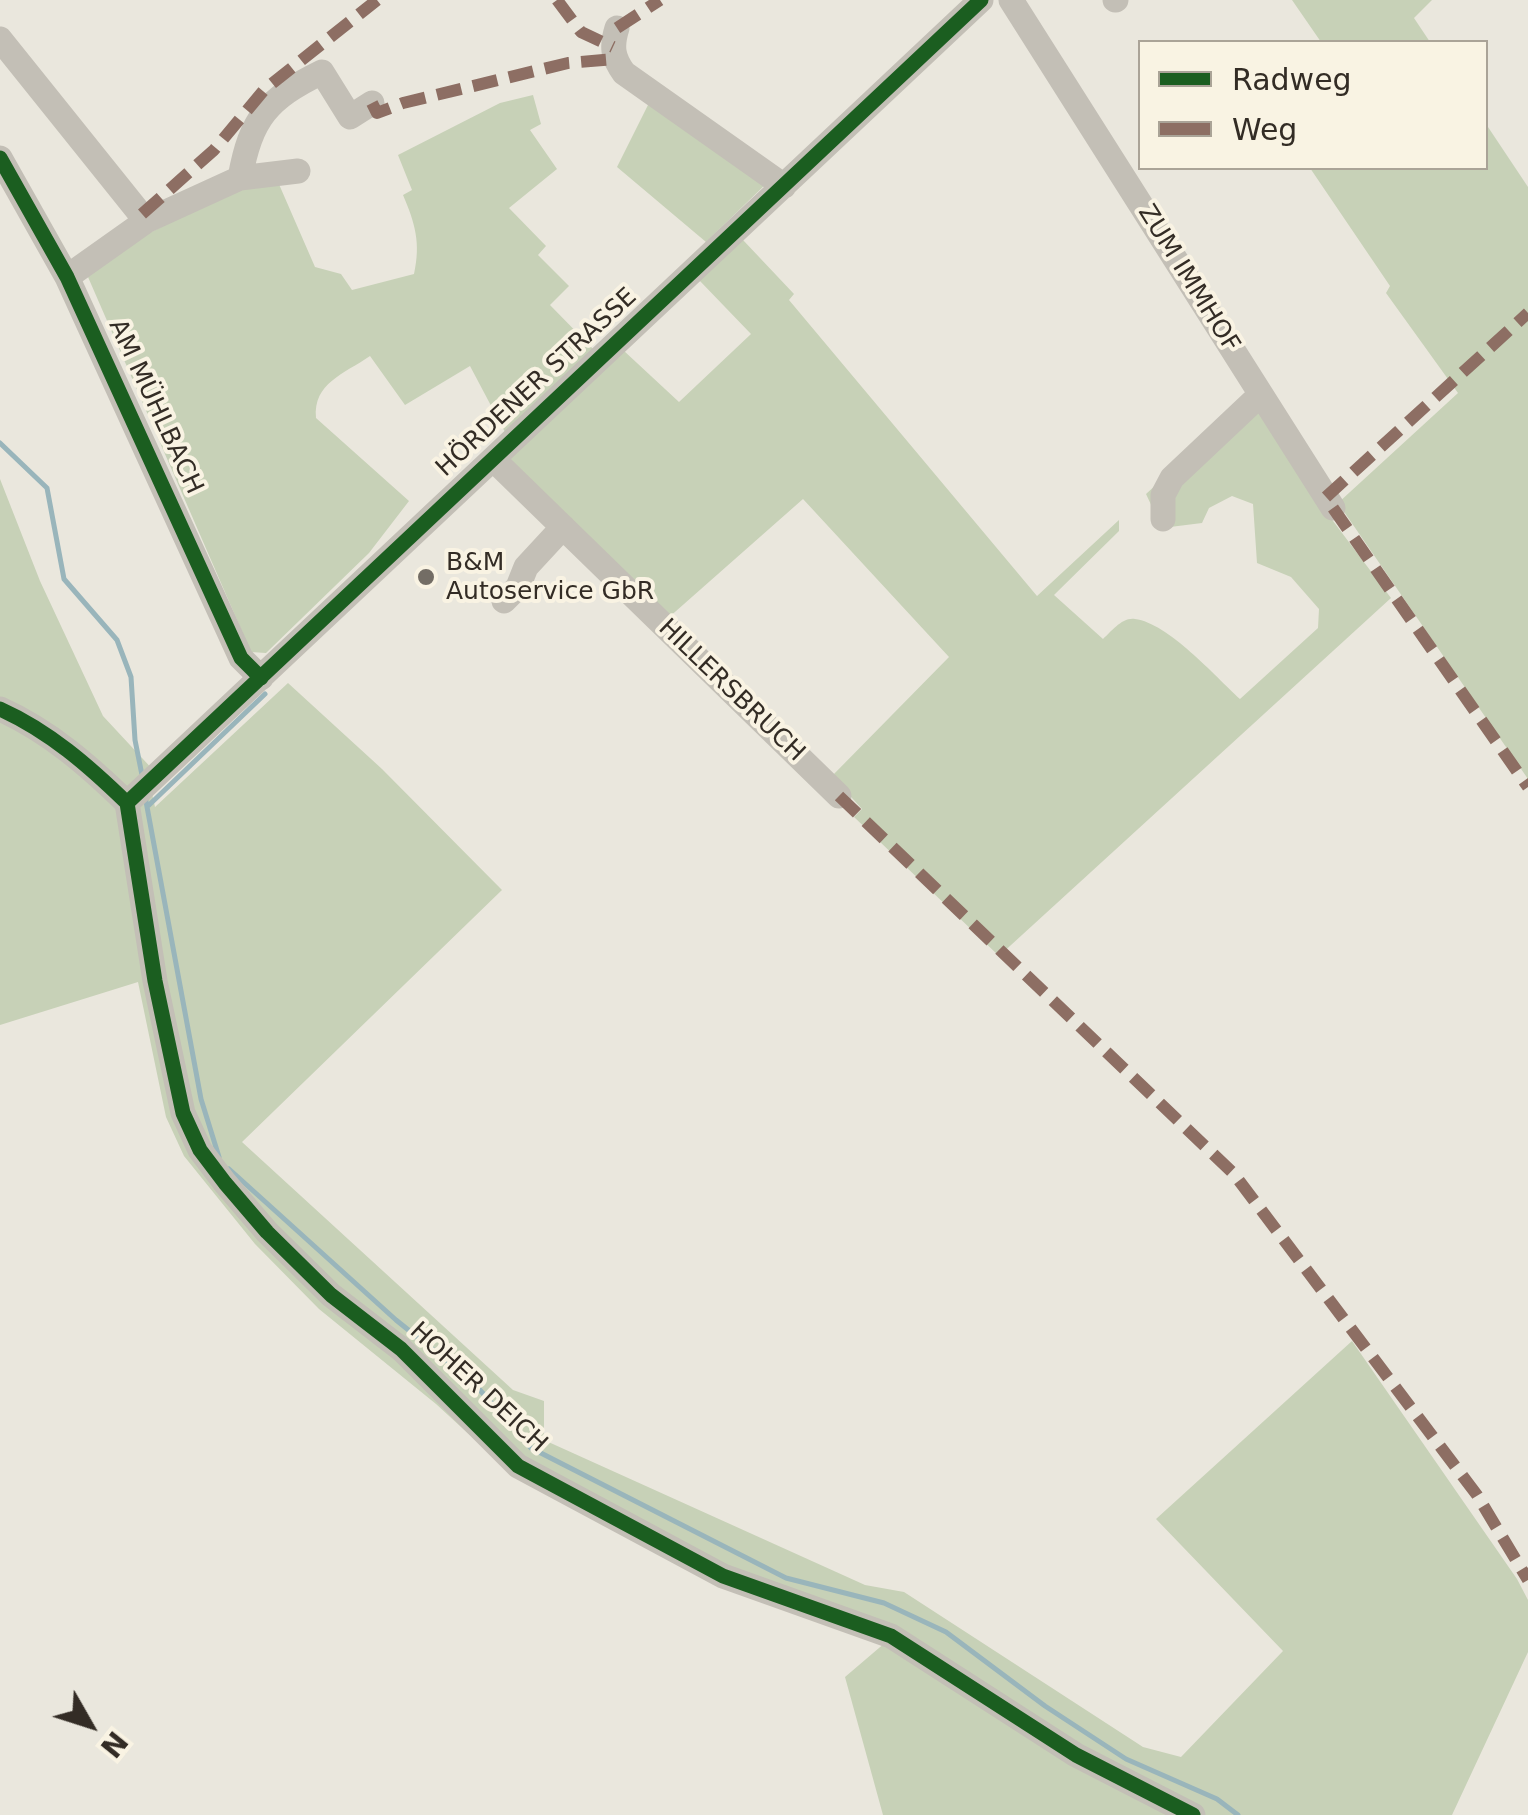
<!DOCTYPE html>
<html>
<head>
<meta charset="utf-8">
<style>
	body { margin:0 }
	#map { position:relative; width:1528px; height:1815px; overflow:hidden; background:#eae7dd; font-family:"DejaVu Sans",sans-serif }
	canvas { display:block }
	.legend { position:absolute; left:1138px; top:40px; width:350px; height:130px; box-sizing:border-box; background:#f9f3e3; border:2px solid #aaa397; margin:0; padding:12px 18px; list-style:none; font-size:30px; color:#332c25 }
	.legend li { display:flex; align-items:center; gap:20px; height:50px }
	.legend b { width:50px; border:2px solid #aaa397 }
	.north { position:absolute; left:40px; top:1675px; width:100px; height:100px; -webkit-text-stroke:8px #f9f3e3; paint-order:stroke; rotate:129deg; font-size:28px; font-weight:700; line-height:40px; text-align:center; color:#332c25 }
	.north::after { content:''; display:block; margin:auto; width:35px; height:45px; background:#332c25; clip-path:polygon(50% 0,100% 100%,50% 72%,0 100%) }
</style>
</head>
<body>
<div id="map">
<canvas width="1528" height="1815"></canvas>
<ul class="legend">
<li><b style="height:12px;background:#1b5e20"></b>Radweg</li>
<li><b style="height:12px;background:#8d6e63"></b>Weg</li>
</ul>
<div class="north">N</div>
</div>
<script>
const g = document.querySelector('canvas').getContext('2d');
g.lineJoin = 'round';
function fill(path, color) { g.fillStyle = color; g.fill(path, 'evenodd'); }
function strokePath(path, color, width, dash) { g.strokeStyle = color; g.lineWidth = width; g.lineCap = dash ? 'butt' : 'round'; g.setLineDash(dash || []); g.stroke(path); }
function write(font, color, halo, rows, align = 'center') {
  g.font = font + ' "DejaVu Sans",sans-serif'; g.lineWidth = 8; g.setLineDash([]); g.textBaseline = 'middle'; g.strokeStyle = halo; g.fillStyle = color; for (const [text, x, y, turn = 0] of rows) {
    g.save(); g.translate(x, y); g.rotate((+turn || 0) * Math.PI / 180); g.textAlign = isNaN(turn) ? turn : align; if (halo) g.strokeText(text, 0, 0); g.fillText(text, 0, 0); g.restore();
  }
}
const green = new Path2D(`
	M 1292,0 L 1432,0 L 1414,18 L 1430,42 L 1321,42 Z
	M 533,95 L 541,124 L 530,130 L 557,169 L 509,208 L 546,246 L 538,255 L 569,286 L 550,305 L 595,351 L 506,434 L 470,366 L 405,405 L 370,356 C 344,374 313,383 316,418 L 409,501 L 369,553 L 266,653 L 251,652 L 88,277 L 131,242 L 246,185 L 278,182 L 315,267 L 341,274 L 352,290 L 414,274 C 421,243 415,223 403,195 L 412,190 L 398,155 L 500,103 Z
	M 649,103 L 766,184 L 706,242 L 617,167 Z
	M 1486,124 L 1528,187 L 1528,779 L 1338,503 L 1458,393 L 1386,293 L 1390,286 L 1310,168 L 1486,168 Z
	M 743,240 L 794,294 L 789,300 L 1037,596 L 1119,520 L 1119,531 L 1054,595 L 1103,639 C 1111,632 1122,617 1135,619 C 1168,623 1215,676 1240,699 L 1318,628 L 1319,609 L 1291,577 L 1257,563 L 1253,504 L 1232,496 L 1209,508 L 1202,523 L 1162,528 L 1146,494 L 1250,398 L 1327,513 L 1391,598 L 999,956 L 854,817 L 862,809 L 832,776 L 949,657 L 803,499 L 667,619 L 503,458 L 623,350 L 679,402 L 751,334 L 699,280 Z
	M 0,479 L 40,581 L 103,716 L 156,773 L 128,798 L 0,705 Z
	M 288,683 L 382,769 L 502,890 L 242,1142 L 513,1390 L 544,1401 L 544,1440 L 865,1585 L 904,1592 L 1143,1747 L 1181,1757 L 1283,1651 L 1156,1519 L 1352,1341 L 1517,1579 L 1528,1600 L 1528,1652 L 1452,1815 L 883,1815 L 845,1677 L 886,1642 L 511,1473 L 436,1404 L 319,1309 L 255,1244 L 184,1156 L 166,1117 L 138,982 L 0,1025 L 0,719 L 57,752 L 119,810 L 151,789 L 155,807 Z`);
const stream = new Path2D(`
	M 0,443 L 47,488 L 64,579 L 117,640 L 131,677 L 135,740 L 142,775
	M 145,796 L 201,1099 L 219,1157
	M 148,806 L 265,694
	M 229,1169 L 396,1320 L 472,1381 L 531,1448 L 786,1578 L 884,1603 L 946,1632 L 1045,1706 L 1126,1759 L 1217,1799 L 1238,1815`);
const minor = new Path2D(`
	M 1011,0 L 1333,508
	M 1115,0 L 1116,0
	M 617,28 C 611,47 613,58 624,73 L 784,186
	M 0,39 L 146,221 L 67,277
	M 0,158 L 67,277 L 241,658 L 261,678
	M 240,178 L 298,171
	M 146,221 L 240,178 C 251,118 267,99 322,72 L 350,117 L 372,103
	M 493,459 L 839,796
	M 1163,519 L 1163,495 L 1172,478 L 1260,395
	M 504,601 L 518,587 L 526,567 L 563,527
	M 0,709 C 49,731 89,766 127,803
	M 127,803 L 155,981 L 183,1113 L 200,1150 L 225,1183 L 267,1232 L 331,1295 L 401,1349 L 518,1466 L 723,1576 L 891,1636 L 1076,1755 L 1193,1815
	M 127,803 L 981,0`);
const quiet = new Path2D(`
	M 557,0 L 581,32 L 613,47
	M 617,28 L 660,0
	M 372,103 L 377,113 L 403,103 L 568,63 L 614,59
	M 142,214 L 214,150 L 264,90 L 377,0
	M 1326,497 L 1528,313
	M 1333,508 L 1528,787
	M 839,796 L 1234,1174 L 1477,1495 L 1528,1580`);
const cycleway = new Path2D(`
	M 0,158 L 67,277 L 241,658 L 261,678
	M 0,709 C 49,731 89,766 127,803
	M 127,803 L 155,981 L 183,1113 L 200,1150 L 225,1183 L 267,1232 L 331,1295 L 401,1349 L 518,1466 L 723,1576 L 891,1636 L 1076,1755 L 1193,1815
	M 127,803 L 981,0`);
const markers = [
	[426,577,10,"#736d65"]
];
const streetNames = [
	["ZUM IMMHOF",1188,279,58],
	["HÖRDENER STRASSE",537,383,-43],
	["AM MÜHLBACH",155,407,65],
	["HILLERSBRUCH",731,691,44],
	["HOHER DEICH",478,1388,43]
];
const poiNames = [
	["B&M",446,563],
	["Autoservice GbR",446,592]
];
fill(green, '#c7d1b7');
strokePath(stream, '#99b5bb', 5);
strokePath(minor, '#c3bfb6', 25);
strokePath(quiet, '#8d6e63', 12, [25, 12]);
strokePath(cycleway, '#1b5e20', 15);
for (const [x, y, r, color] of markers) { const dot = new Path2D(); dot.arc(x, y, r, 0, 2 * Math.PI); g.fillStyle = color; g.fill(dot); strokePath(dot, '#f9f3e3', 4); }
write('25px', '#332c25', '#f9f3e3', streetNames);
write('25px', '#332c25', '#f9f3e3', poiNames, 'left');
</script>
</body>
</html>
